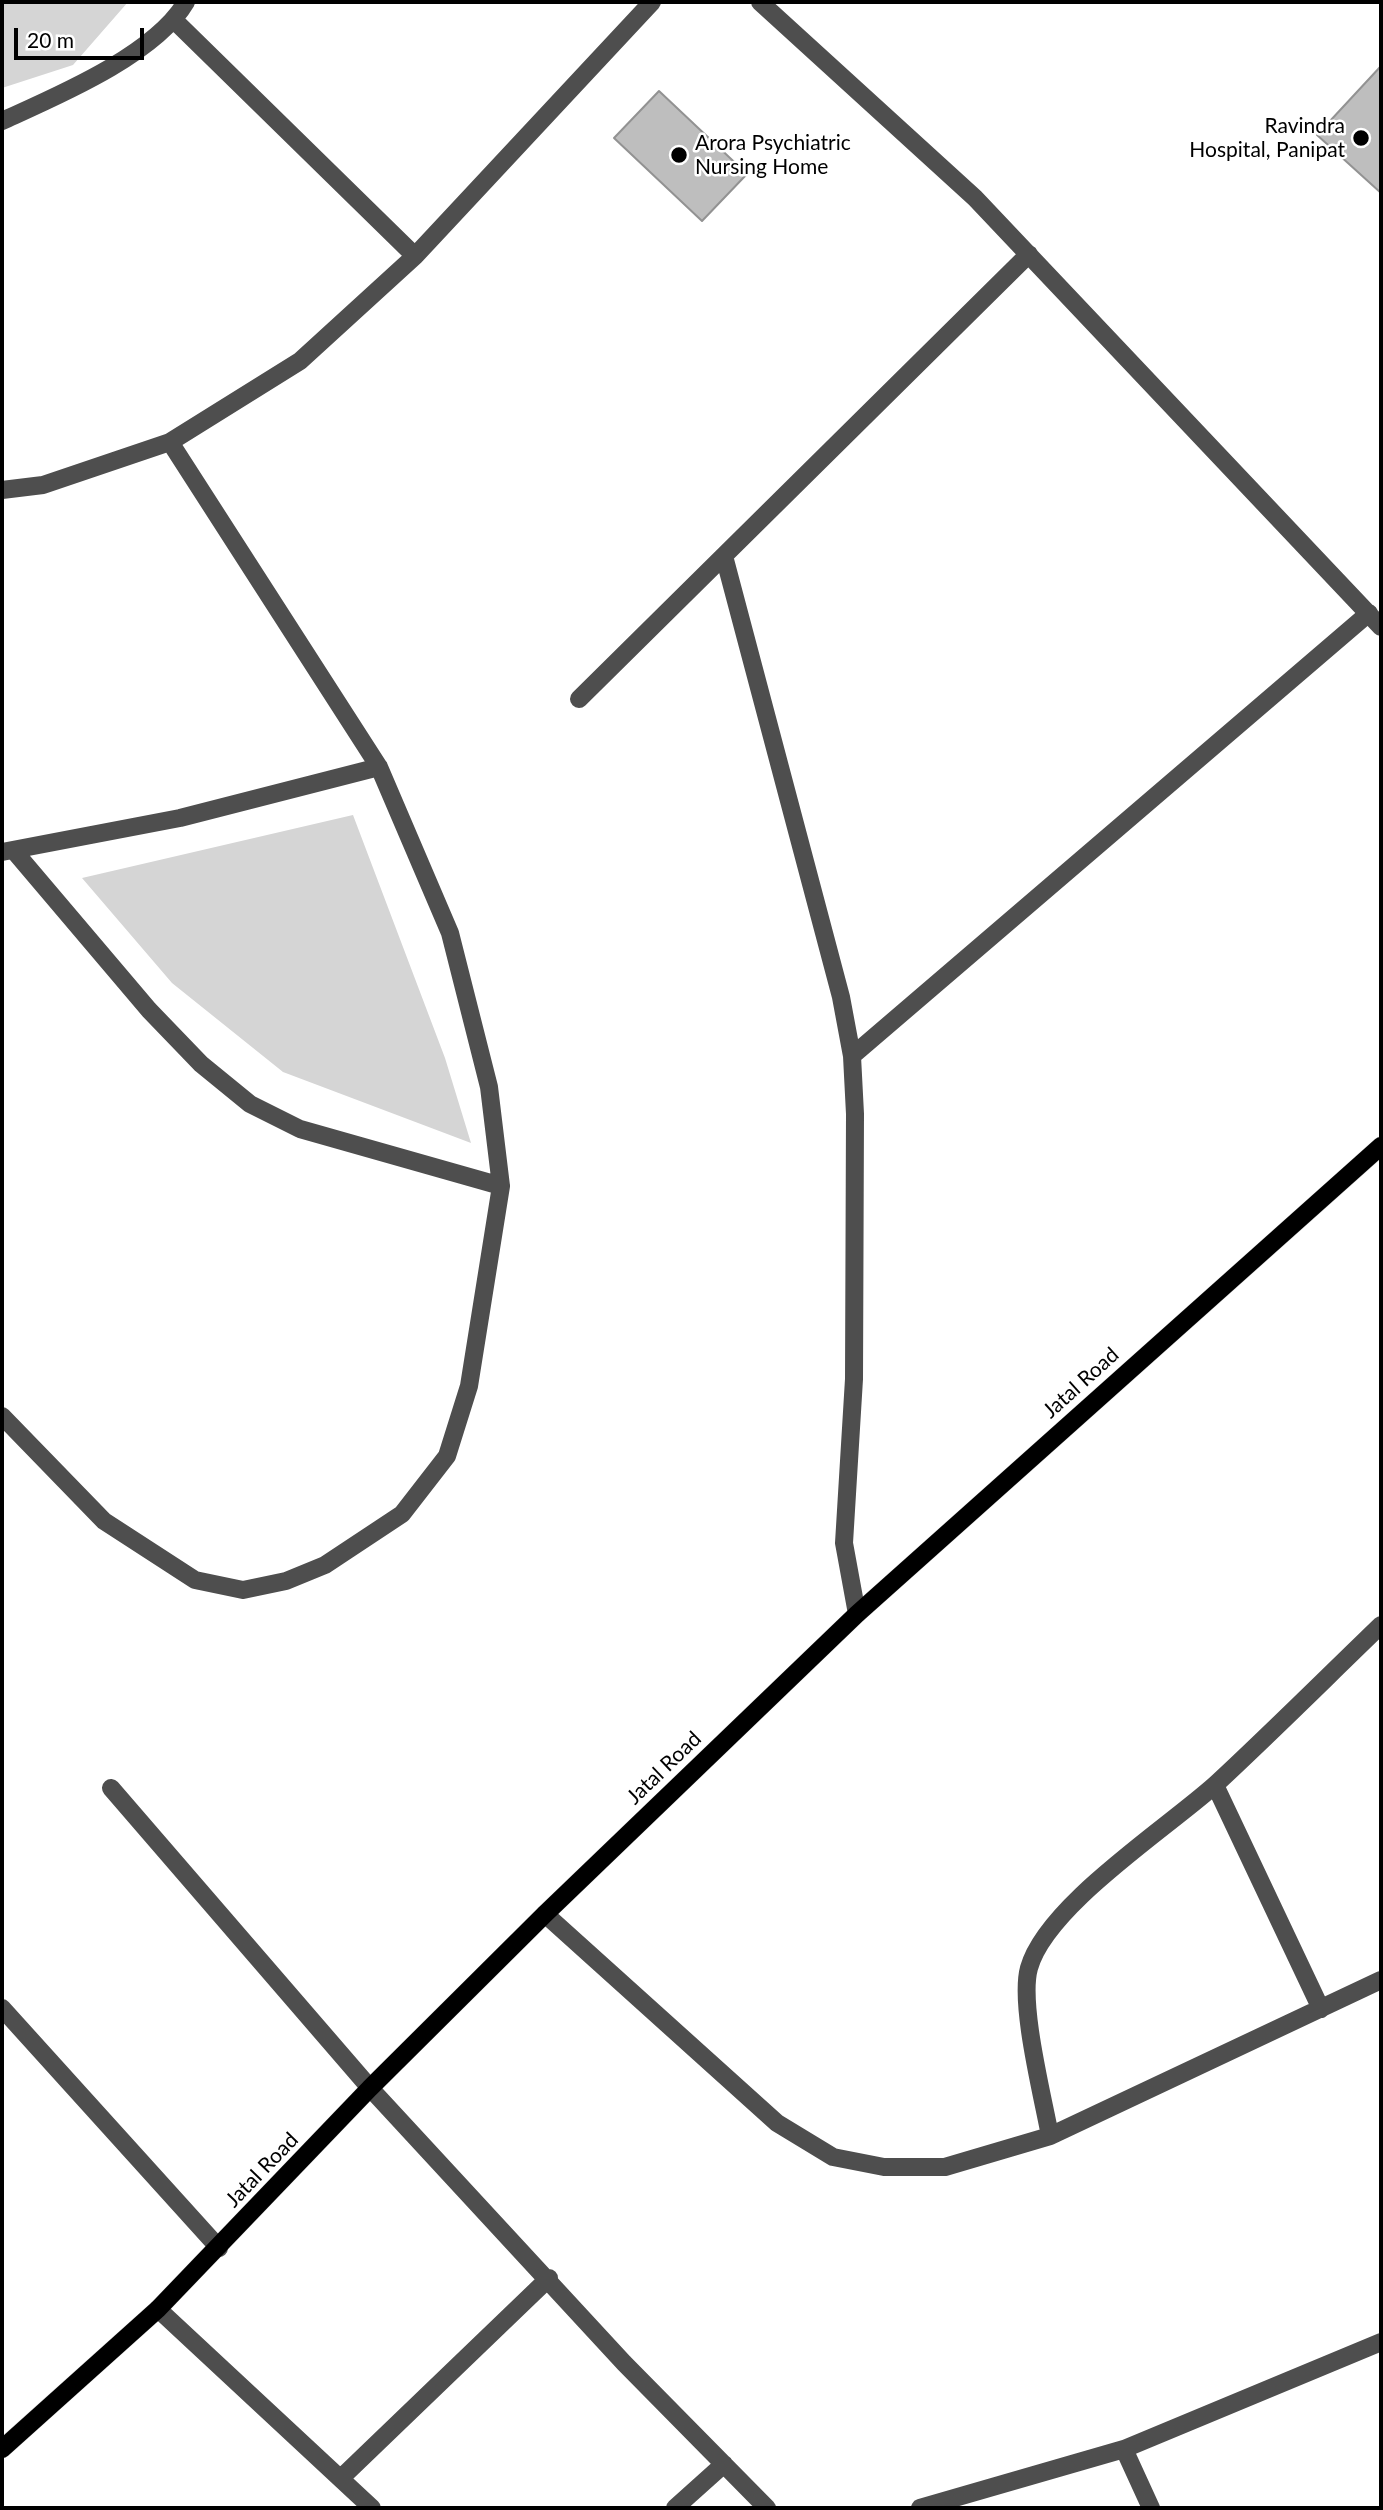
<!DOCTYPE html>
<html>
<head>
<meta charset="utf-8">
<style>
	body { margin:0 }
	#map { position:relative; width:1383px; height:2510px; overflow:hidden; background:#fff; font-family:Lato,sans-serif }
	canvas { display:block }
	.frame { position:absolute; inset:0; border:4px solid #000; pointer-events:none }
	.scale { position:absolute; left:14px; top:28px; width:130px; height:32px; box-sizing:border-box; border:4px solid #000; border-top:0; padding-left:9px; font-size:21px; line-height:24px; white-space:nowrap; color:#000; -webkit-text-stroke:5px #fff; paint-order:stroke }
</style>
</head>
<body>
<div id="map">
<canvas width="1383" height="2510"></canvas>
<div class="frame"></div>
<div class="scale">20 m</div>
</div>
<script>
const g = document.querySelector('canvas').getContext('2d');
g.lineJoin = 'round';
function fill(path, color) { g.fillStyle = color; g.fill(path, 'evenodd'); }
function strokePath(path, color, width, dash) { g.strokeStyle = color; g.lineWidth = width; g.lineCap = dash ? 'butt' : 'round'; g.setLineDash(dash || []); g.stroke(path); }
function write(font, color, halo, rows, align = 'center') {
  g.font = font + ' Lato,sans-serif'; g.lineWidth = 5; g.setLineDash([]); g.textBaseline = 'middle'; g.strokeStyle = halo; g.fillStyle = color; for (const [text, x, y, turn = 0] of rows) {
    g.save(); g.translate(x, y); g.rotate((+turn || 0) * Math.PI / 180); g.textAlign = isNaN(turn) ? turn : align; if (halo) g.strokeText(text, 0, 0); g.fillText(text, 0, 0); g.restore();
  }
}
const green = new Path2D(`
	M 2,2 L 128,2 L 73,65 L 2,88 Z
	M 353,815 L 445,1058 L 471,1143 L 283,1072 L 172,983 L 82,878 Z`);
const building = new Path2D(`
	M 1381,66 L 1381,193 L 1317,135 Z
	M 659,91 L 747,174 L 702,221 L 614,138 Z`);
const minor = new Path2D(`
	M 760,2 L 975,198 L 1381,627
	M 175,21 L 415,256
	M 2,121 C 57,96 155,55 186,2
	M 2,490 L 43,485 L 170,442 L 300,361 L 415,256 L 652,2
	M 724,556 L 841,997 L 852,1056
	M 579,699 L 1029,254
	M 2,852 L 180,818 L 379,767
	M 15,852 L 149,1010 L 201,1064 L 250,1104 L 300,1129 L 501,1186
	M 2,1416 L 104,1521 L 195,1580 L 243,1590 L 286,1581 L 325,1565 L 402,1514 L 447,1456 L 469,1386 L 501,1186 L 489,1087 L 450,933 L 379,767 L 170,442
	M 857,1614 L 844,1543 L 854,1379 L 855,1114 L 852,1056 L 1369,613
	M 1215,1785 L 1321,2009
	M 111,1788 L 370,2088 L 624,2363 L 767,2508
	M 545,1914 L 777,2123 L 833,2157 L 884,2167 L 945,2167 L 1050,2136 L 1381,1980
	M 2,2008 L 219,2248
	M 1050,2136 C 1043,2097 1019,2004 1029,1968 C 1046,1906 1166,1829 1216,1784 C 1272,1732 1326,1678 1381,1625
	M 158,2309 L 372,2508
	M 1124,2449 L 1151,2508
	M 341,2478 L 549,2278
	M 675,2508 L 724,2464
	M 920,2508 L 1124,2449 L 1381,2342`);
const major = new Path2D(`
	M 2,2449 L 158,2309 L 370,2088 L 545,1914 L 857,1614 L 1381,1146`);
const markers = [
	[1361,138,9,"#000"],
	[679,155,9,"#000"]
];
const poiNames = [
	["Ravindra",1345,126],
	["Hospital, Panipat",1345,150],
	["Arora Psychiatric",695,143,"left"],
	["Nursing Home",695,167,"left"]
];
const streetNames = [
	["Jatal Road",1081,1383,-42],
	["Jatal Road",664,1768,-44],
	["Jatal Road",262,2170,-46]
];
fill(green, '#d5d5d5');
fill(building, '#bebebe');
strokePath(building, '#929292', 2);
strokePath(major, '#dbdbdb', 19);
strokePath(minor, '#4e4e4e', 18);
strokePath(major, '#000', 18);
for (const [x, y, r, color] of markers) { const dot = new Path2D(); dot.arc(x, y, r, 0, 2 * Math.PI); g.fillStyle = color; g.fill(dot); strokePath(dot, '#fff', 2.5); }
write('21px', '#000', '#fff', poiNames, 'right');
write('21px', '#000', '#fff', streetNames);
</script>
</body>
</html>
